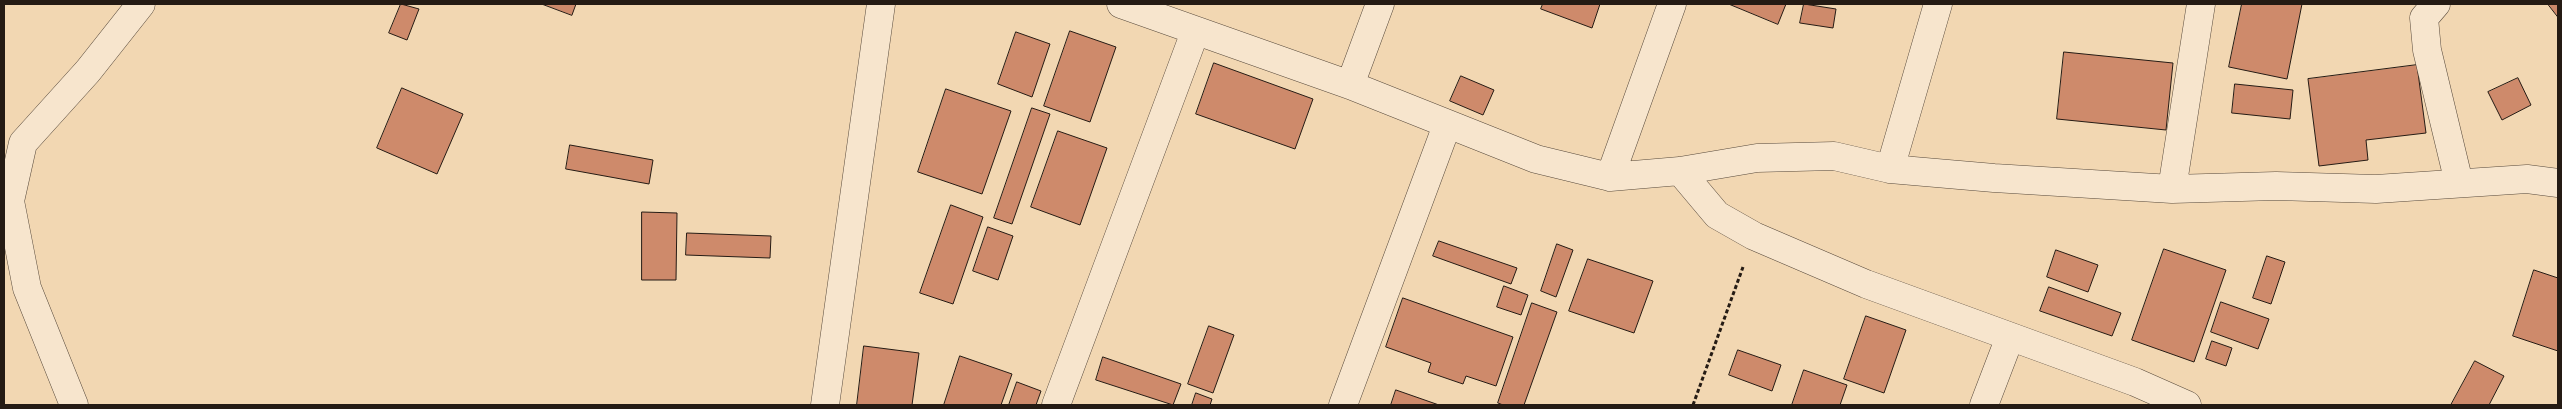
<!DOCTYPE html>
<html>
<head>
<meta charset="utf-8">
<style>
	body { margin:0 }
	#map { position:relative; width:2562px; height:409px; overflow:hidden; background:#f2d7b2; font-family:"Libre Caslon Text",serif }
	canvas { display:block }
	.frame { position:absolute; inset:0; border:5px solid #251b14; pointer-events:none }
</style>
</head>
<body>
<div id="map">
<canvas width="2562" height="409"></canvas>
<div class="frame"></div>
</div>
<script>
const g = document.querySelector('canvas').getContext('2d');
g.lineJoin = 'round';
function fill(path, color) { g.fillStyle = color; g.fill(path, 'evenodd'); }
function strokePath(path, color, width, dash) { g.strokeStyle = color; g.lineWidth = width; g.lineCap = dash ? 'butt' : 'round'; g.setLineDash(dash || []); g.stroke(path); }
const building = new Path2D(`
	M 401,4 L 419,9 L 407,40 L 389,33 Z
	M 542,4 L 576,4 L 572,15 Z
	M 1543,4 L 1600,4 L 1592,28 L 1541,9 Z
	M 1729,4 L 1786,4 L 1778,24 Z
	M 1804,4 L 1836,9 L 1833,28 L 1800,23 Z
	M 2242,4 L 2302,4 L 2287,79 L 2229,67 Z
	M 2548,4 L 2558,4 L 2558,17 Z
	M 1070,31 L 1116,47 L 1090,122 L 1044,106 Z
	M 1016,32 L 1050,44 L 1032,97 L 998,84 Z
	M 2064,52 L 2173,63 L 2166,130 L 2057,119 Z
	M 1214,63 L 1313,99 L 1295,149 L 1196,114 Z
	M 2417,65 L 2426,133 L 2366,140 L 2368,160 L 2319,166 L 2308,79 Z
	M 1461,76 L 1494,90 L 1483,115 L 1450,101 Z
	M 2518,78 L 2531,105 L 2502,120 L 2488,92 Z
	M 2235,84 L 2293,90 L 2290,119 L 2232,113 Z
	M 402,88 L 463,114 L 437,174 L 377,148 Z
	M 946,89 L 1011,111 L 982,194 L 918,172 Z
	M 1032,108 L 1050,114 L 1012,224 L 994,218 Z
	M 1058,131 L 1107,148 L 1080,225 L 1031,207 Z
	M 570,145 L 653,160 L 649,184 L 566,169 Z
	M 951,205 L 983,217 L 953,304 L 920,293 Z
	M 642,212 L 677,213 L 676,280 L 642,280 Z
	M 988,227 L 1013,236 L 998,280 L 973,271 Z
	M 687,233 L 771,236 L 770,258 L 686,255 Z
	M 1439,241 L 1517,268 L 1511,284 L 1433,256 Z
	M 1557,244 L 1573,250 L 1556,297 L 1541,291 Z
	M 2164,249 L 2226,270 L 2194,362 L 2132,340 Z
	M 2056,250 L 2098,265 L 2088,292 L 2047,277 Z
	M 2267,256 L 2285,262 L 2271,304 L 2253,298 Z
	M 1588,259 L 1653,281 L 1634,333 L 1569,311 Z
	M 2534,270 L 2558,278 L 2558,351 L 2513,336 Z
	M 1504,286 L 1528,295 L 1521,315 L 1497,307 Z
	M 2049,287 L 2121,313 L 2112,336 L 2040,311 Z
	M 1403,298 L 1513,337 L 1496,386 L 1466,376 L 1463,384 L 1428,372 L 1431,363 L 1386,347 Z
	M 2221,302 L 2269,319 L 2258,349 L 2211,332 Z
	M 1532,303 L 1557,312 L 1524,405 L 1503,405 L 1498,403 Z
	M 1866,316 L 1906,330 L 1884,393 L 1844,379 Z
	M 1209,326 L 1234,335 L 1213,393 L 1188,384 Z
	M 2212,341 L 2232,348 L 2226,366 L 2206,359 Z
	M 864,346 L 919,353 L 912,405 L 857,405 Z
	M 1738,350 L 1781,365 L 1772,391 L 1729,375 Z
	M 960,356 L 1012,374 L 1001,405 L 944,405 Z
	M 1103,357 L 1181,384 L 1173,405 L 1096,380 Z
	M 2475,361 L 2504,376 L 2489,405 L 2451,405 Z
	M 1804,370 L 1847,385 L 1840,405 L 1792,405 Z
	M 1017,382 L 1041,391 L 1036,405 L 1009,405 Z
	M 1396,390 L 1439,405 L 1391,405 Z
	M 1196,393 L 1212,399 L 1210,405 L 1192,405 Z`);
const path = new Path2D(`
	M 1693,405 L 1743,267`);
const minor = new Path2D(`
	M 1121,4 L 1350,85 L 1536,159 L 1610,177 L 1680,171 L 1757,158 L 1834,156 L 1890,169 L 1994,178 L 2172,189 L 2276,186 L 2376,189 L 2527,179 L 2558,183
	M 2436,4 L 2424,18 L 2427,50 L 2459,183
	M 1350,85 L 1380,4
	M 1890,169 L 1938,4
	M 1680,171 L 1717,215 L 1754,236 L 1866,284 L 2135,382 L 2187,405
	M 1610,177 L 1672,4
	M 2172,189 L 2201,4
	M 74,405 L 27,288 L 10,201 L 23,143 L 88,71 L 141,4
	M 825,405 L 881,4
	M 1056,405 L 1195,32
	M 1343,405 L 1447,125
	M 1984,405 L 2010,337`);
fill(building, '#ce8a6b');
strokePath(building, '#251b14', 1);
strokePath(minor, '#584a3c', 29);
strokePath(path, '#251b14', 3, [4, 2.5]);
strokePath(minor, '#f7e5cd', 28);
</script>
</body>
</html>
